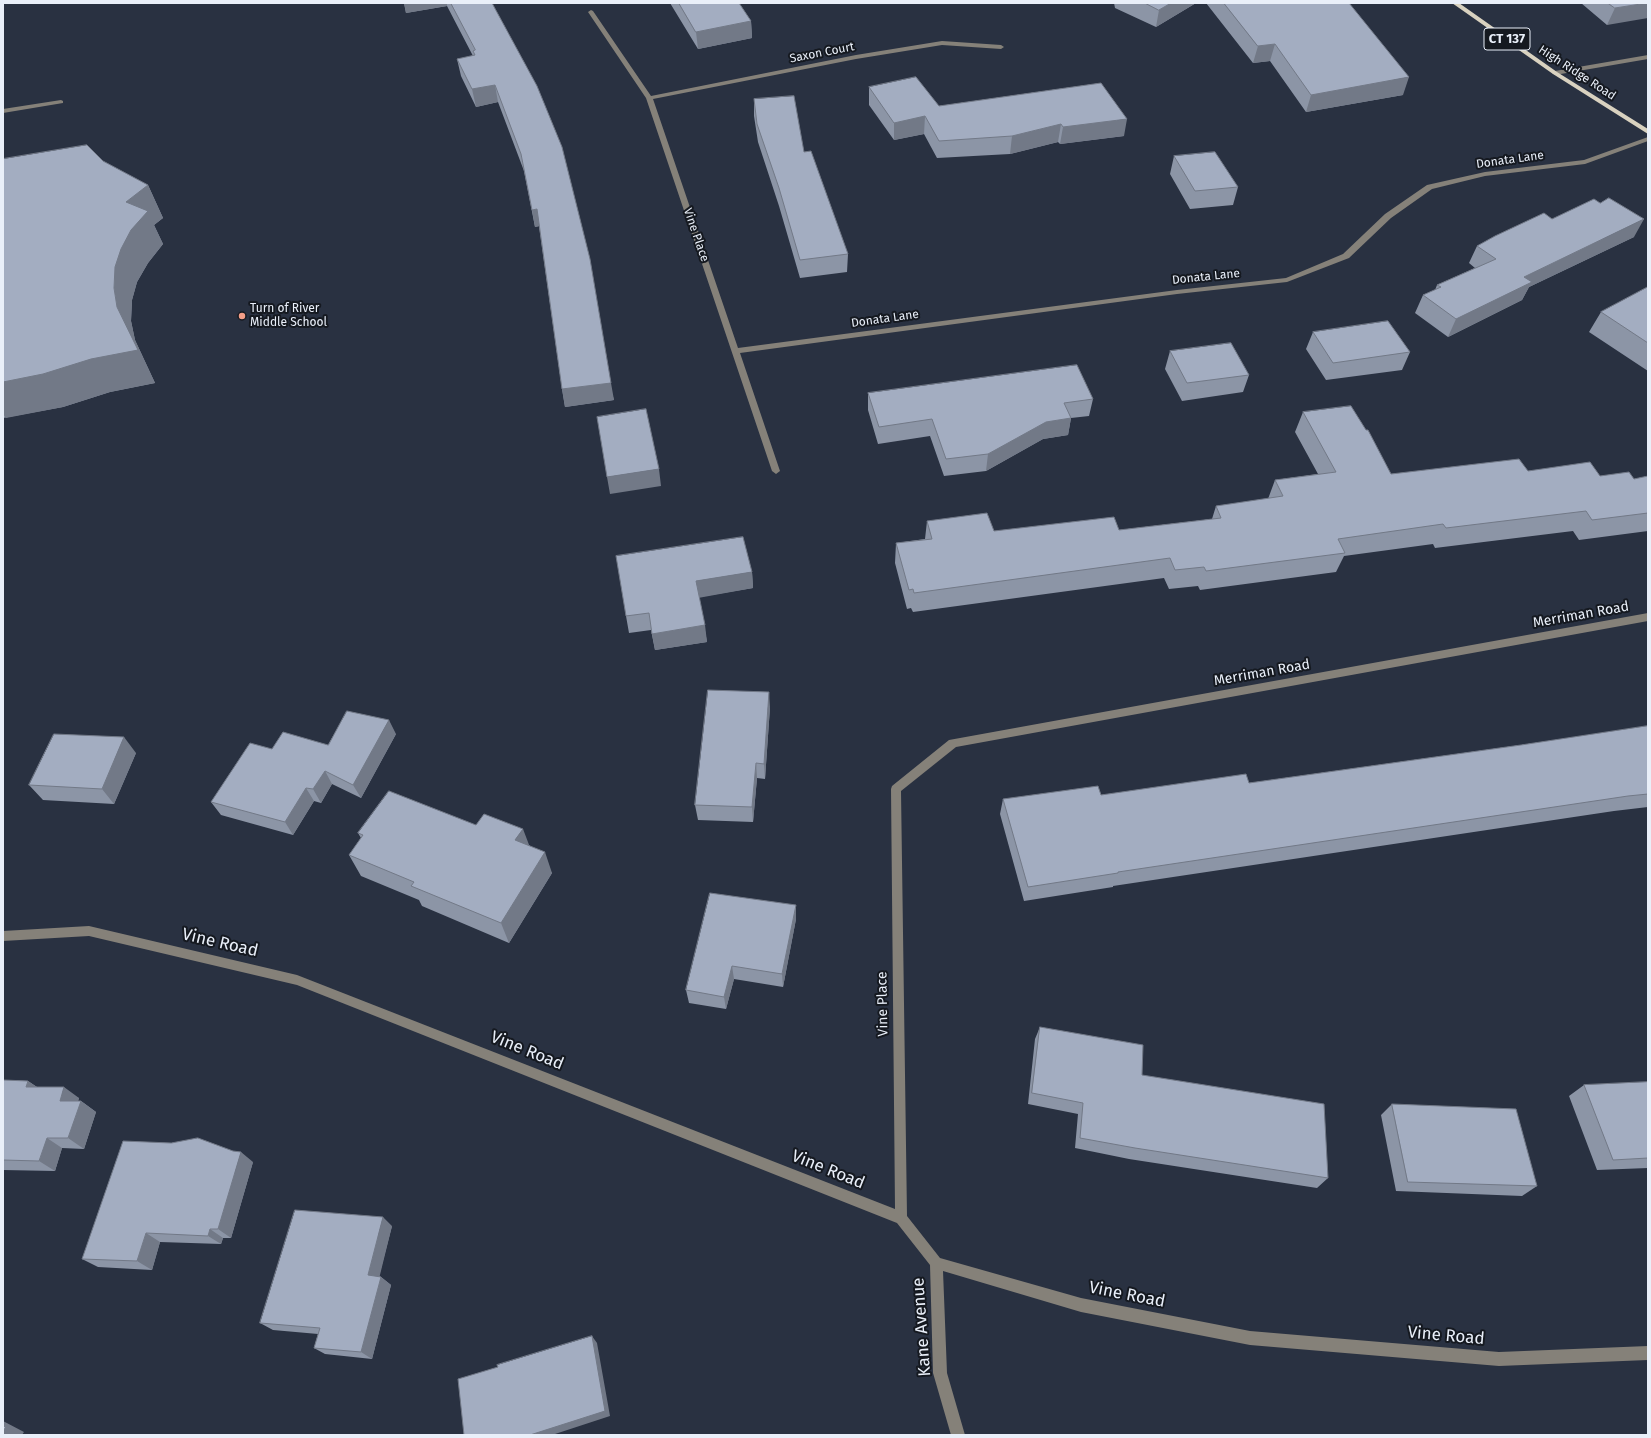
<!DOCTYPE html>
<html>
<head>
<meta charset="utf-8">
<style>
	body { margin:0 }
	#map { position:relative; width:1651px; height:1438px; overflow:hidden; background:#293141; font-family:"Fira Sans",sans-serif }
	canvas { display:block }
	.frame { position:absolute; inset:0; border:4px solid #e9eff9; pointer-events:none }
</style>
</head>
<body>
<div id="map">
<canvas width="1651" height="1438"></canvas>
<div class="frame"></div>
</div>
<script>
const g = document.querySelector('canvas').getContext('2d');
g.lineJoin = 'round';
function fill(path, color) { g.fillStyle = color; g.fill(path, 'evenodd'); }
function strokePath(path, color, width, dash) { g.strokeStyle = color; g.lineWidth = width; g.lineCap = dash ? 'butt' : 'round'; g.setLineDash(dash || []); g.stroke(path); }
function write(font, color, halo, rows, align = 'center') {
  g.font = font + ' "Fira Sans",sans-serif'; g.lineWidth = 4; g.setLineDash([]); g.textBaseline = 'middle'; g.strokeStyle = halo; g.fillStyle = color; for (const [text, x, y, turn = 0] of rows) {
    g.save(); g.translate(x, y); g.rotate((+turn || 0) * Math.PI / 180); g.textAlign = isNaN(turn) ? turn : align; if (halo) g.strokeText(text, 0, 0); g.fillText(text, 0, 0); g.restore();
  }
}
const minor = new Path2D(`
	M 591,10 L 593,11 L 651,96 L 856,55 L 942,41 L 1001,45 L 1004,47 L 1001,49 L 942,45 L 856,59 L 653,99 L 738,348 L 1177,290 L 1286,278 L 1343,254 L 1385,214 L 1427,185 L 1485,172 L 1584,160 L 1648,137 L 1648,141 L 1585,164 L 1485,176 L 1432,189 L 1391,218 L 1349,258 L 1287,282 L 1177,294 L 740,353 L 780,471 L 776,474 L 772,471 L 646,98 L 588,12 Z
	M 1648,55 L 1648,59 L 1555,75 L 1552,73 L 1555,71 Z
	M 61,100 L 63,101 L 63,103 L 3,113 L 3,109 Z
	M 1648,613 L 1648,621 L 956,747 L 901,791 L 907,1216 L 940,1258 L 1081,1298 L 1250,1331 L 1499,1352 L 1648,1346 L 1648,1360 L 1499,1366 L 1250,1345 L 1081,1312 L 943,1271 L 947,1373 L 965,1435 L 951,1435 L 933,1373 L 930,1265 L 897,1223 L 297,985 L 89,936 L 3,941 L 3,931 L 89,926 L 297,975 L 895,1209 L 891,789 L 892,786 L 949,740 Z`);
const major = new Path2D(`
	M 1452,3 L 1459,3 L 1557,72 L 1648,129 L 1648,134 L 1553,74 Z`);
const wall = new Path2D(`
	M 404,3 L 492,3 L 614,400 L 565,407 L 562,389 L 539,226 L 535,227 L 524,171 L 498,102 L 476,107 L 461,76 L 457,59 L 473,56 L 447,6 L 406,13 Z
	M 670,3 L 739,3 L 751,21 L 752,38 L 698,49 Z
	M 1114,3 L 1196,3 L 1156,27 L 1115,8 Z
	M 1206,3 L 1349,3 L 1403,95 L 1306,112 L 1270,61 L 1253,63 Z
	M 1581,3 L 1648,3 L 1607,25 Z
	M 1101,83 L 1124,136 L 1060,144 L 1058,142 L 1010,154 L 937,158 L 924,134 L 894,140 L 869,105 L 869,87 L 939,106 Z
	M 754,99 L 804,152 L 848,254 L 847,272 L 800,278 L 779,206 L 758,142 L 754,116 Z
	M 1174,156 L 1238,187 L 1233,205 L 1190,209 L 1170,174 Z
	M 3,159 L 148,185 L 163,218 L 154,225 L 163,244 L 148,263 L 137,282 L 132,300 L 131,321 L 135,340 L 155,383 L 110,392 L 63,407 L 3,418 Z
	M 1634,237 L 1529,287 L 1522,300 L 1448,337 L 1415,313 L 1423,295 L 1435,290 L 1437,285 L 1475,268 L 1469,263 L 1477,246 Z
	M 1648,287 L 1648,371 L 1589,332 L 1601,312 Z
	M 1313,332 L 1410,352 L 1402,370 L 1326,380 L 1306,349 Z
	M 1170,351 L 1249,375 L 1243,392 L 1182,401 L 1165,369 Z
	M 868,393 L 1093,399 L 1089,416 L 1071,418 L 1068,435 L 1043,439 L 986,471 L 944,476 L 930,436 L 878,444 L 868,410 Z
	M 1303,412 L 1391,474 L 1528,471 L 1600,476 L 1634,479 L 1648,476 L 1648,531 L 1579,540 L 1573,531 L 1435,548 L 1433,544 L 1344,556 L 1336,572 L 1200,590 L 1198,586 L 1169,589 L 1164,578 L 913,612 L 911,608 L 907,609 L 895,563 L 896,543 L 925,539 L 927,521 L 994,531 L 1119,530 L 1212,519 L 1216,506 L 1268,499 L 1275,480 L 1318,474 L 1295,432 Z
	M 752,572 L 753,588 L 699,597 L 707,642 L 655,650 L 651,630 L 629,633 L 626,616 Z
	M 770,707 L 765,779 L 757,778 L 753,822 L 698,820 L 695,805 Z
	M 1648,726 L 1648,807 L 1614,811 L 1113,886 L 1113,887 L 1024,901 L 1000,814 L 1003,799 L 1101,795 L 1249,783 L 1521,745 Z
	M 396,734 L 361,798 L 332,784 L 321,803 L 314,801 L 293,835 L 221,815 L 211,802 L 272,749 L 328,745 Z
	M 136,753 L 114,804 L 43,800 L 29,785 Z
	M 476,825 L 529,845 L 552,873 L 509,943 L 422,906 L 419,900 L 361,876 L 349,855 L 361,838 L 358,833 Z
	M 796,905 L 796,919 L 783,987 L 734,979 L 726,1009 L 689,1003 L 686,990 Z
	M 1040,1027 L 1142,1075 L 1328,1178 L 1317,1188 L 1129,1159 L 1075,1148 L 1078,1114 L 1028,1104 L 1035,1039 Z
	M 3,1080 L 28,1081 L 37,1087 L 79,1098 L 78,1101 L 81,1101 L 96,1112 L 84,1149 L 62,1148 L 55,1171 L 3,1170 Z
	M 1648,1082 L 1648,1168 L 1597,1170 L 1569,1096 L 1584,1085 Z
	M 1392,1104 L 1537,1186 L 1522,1196 L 1396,1191 L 1381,1115 Z
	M 253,1162 L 231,1238 L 223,1238 L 221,1244 L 160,1242 L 152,1270 L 98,1267 L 82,1259 Z
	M 392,1226 L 379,1276 L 381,1277 L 391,1285 L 372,1359 L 325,1354 L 314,1348 L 318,1334 L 273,1330 L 260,1323 Z`);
const shadedWall = new Path2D(`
	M 404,3 L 447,3 L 447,6 L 406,13 Z
	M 1171,3 L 1196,3 L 1156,27 L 1159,10 Z
	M 1648,3 L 1648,18 L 1607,25 L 1615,8 Z
	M 751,21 L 752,38 L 698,49 L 696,32 Z
	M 1275,44 L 1270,61 L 1253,63 L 1258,46 Z
	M 1409,77 L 1403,95 L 1306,112 L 1311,95 Z
	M 495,85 L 498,102 L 476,107 L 472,89 Z
	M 925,116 L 924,134 L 894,140 L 894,123 Z
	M 1127,119 L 1124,136 L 1060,144 L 1063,127 Z
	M 1061,124 L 1058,142 L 1010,154 L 1012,136 Z
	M 148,185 L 163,218 L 154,225 L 163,244 L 148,263 L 137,282 L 132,300 L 131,321 L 135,340 L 155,383 L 110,392 L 63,407 L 6,418 L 3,414 L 3,382 L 117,307 L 114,288 L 115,267 L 126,202 Z
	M 537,209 L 540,226 L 535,227 L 532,210 Z
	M 1644,219 L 1634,237 L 1529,287 L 1522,300 L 1448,337 L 1456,319 L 1524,277 Z
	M 611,383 L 614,400 L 565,407 L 562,389 Z
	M 1071,418 L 1068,435 L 1043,439 L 986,471 L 988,454 L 1046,422 Z
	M 659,469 L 661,486 L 610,494 L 607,477 Z
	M 752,572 L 753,588 L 698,598 L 696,581 Z
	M 705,625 L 707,642 L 655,650 L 652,634 Z
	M 769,692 L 770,707 L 765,779 L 764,764 Z
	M 389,720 L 396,734 L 361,798 L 353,785 Z
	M 124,737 L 136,753 L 114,804 L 102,789 Z
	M 756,763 L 757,778 L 753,822 L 752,807 Z
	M 325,771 L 332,784 L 321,803 L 313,789 Z
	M 306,788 L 314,801 L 293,835 L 285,822 Z
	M 523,829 L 531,850 L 515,840 Z
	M 545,852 L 552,873 L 509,943 L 501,923 Z
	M 796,905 L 796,919 L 783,987 L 782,974 Z
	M 732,966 L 734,979 L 726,1009 L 724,997 Z
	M 28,1081 L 44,1092 L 26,1087 Z
	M 64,1087 L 79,1098 L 75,1112 L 60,1101 Z
	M 81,1101 L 96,1112 L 84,1149 L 68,1138 Z
	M 47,1138 L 62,1148 L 55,1171 L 39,1161 Z
	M 241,1152 L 253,1162 L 231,1238 L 218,1229 Z
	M 383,1217 L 392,1226 L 378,1283 L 368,1275 Z
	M 210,1229 L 223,1238 L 221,1244 L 208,1236 Z
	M 146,1233 L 160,1242 L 152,1270 L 137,1261 Z
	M 381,1277 L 391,1285 L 372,1359 L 361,1352 Z
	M 592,1336 L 597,1343 L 610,1416 L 552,1435 L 530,1435 Z
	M 3,1421 L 24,1432 L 22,1435 L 3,1435 Z`);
const building = new Path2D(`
	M 451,3 L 492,3 L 537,86 L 562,147 L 590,259 L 611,383 L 562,389 L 537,209 L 532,210 L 521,154 L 495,85 L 472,89 L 457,59 L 475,55 L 473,51 L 475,50 Z
	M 679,3 L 739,3 L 751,21 L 696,32 Z
	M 1145,3 L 1171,3 L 1159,10 Z
	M 1224,3 L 1349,3 L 1409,77 L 1311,95 L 1275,44 L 1258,46 Z
	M 1608,3 L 1647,3 L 1615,8 Z
	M 916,77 L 939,106 L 1101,83 L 1127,119 L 1063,127 L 1061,124 L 1012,136 L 939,141 L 925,116 L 894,123 L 869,87 Z
	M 794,96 L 804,152 L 811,151 L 848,254 L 800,260 L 779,188 L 757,124 L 754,99 Z
	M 87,145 L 103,161 L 148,185 L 126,202 L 148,211 L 131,230 L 121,249 L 115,267 L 114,288 L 117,307 L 138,350 L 91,359 L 43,374 L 3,382 L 3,159 Z
	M 1215,152 L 1238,187 L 1195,191 L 1174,156 Z
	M 1609,198 L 1644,219 L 1524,277 L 1532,282 L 1456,319 L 1423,295 L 1441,287 L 1437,285 L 1496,259 L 1477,246 L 1495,236 L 1544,213 L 1552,219 L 1594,199 L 1600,203 Z
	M 1648,287 L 1648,343 L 1601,312 Z
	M 1388,321 L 1410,352 L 1333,363 L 1313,332 Z
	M 1231,343 L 1249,375 L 1187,383 L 1170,351 Z
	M 1077,365 L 1093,399 L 1064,403 L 1071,418 L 1046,422 L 988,454 L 946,459 L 932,419 L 879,427 L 868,393 Z
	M 1351,406 L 1366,430 L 1368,430 L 1391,474 L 1519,459 L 1528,471 L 1590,462 L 1600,476 L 1629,472 L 1634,479 L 1648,476 L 1648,513 L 1592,520 L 1586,511 L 1446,528 L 1443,524 L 1338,539 L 1345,553 L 1206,571 L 1204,567 L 1175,570 L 1170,558 L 914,593 L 913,589 L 909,590 L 896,543 L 932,539 L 927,521 L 987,513 L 994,531 L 1114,517 L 1119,530 L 1221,518 L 1216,506 L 1283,496 L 1275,480 L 1336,472 L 1303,412 Z
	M 646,409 L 659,469 L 607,477 L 597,417 Z
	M 743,537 L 752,572 L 696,581 L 705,625 L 652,634 L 649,613 L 626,616 L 616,556 Z
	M 708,690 L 769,692 L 764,764 L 756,763 L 752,807 L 695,805 Z
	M 347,711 L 389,720 L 353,785 L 325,771 L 313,789 L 306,788 L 285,822 L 211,802 L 250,743 L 272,749 L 283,732 L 328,745 Z
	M 1648,726 L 1648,794 L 1628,796 L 1118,872 L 1118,873 L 1028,887 L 1003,799 L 1098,786 L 1101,795 L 1246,774 L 1249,783 L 1521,745 Z
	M 54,734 L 124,737 L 102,789 L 29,785 Z
	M 389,791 L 476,825 L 484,814 L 523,829 L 515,840 L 545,852 L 501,923 L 411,886 L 414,882 L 349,855 L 363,835 L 358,833 Z
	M 710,893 L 796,905 L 782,974 L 732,966 L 724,997 L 686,990 Z
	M 1040,1027 L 1143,1045 L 1142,1075 L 1324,1104 L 1328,1178 L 1135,1148 L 1080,1138 L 1083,1103 L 1032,1093 Z
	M 3,1080 L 28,1081 L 26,1087 L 64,1087 L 60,1101 L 81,1101 L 68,1138 L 47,1138 L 39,1161 L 3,1160 Z
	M 1648,1082 L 1648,1158 L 1613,1160 L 1584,1085 Z
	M 1392,1104 L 1516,1109 L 1537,1186 L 1408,1182 Z
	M 198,1138 L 233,1151 L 241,1152 L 218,1229 L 210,1229 L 208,1236 L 146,1233 L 137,1261 L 82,1259 L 123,1141 L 171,1143 Z
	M 295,1210 L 383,1217 L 368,1275 L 381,1277 L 361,1352 L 314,1348 L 320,1328 L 260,1323 Z
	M 592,1336 L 605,1411 L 530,1435 L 464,1435 L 458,1379 L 498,1367 L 497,1365 Z
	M 3,1426 L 6,1427 L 3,1431 Z`);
const markers = [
	[242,316,4,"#f49e88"]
];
const farStreetnames = [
	["Saxon Court",822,53,-11],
	["High Ridge Road",1577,73,33],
	["Donata Lane",1510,160,-8],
	["Vine Place",696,235,71],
	["Donata Lane",1206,277,-6],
	["Donata Lane",885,319,-8]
];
const farPoinames = [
	["Turn of River",250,309],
	["Middle School",250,323]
];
const shields = [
	[1507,39,46]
];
const shieldNames = [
	["CT 137",1507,39]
];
const streetNames = [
	["Merriman Road",1581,615,-10],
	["Merriman Road",1262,673,-10],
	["Vine Place",883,1004,-91]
];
const nearStreetnames = [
	["Vine Road",220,943,13],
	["Vine Road",527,1051,22],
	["Vine Road",828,1170,22],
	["Vine Road",1127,1295,11],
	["Kane Avenue",922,1327,-94],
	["Vine Road",1446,1336,5]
];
fill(minor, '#858179');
fill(major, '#d9d2c0');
fill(wall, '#8c95a6');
fill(shadedWall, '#727987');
fill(building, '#a3adc1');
strokePath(building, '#727987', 1);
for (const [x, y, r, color] of markers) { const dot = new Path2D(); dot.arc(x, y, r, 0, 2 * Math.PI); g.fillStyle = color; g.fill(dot); strokePath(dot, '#151920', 1.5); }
write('12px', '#e9eff9', '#151920', farStreetnames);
write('12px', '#e9eff9', '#151920', farPoinames, 'left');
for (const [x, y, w] of shields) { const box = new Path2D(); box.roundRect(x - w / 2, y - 11, w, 22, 3); g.fillStyle = '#151920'; g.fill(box); strokePath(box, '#e9eff9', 1); }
write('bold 13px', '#e9eff9', null, shieldNames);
write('14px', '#e9eff9', '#151920', streetNames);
write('17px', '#e9eff9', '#151920', nearStreetnames);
</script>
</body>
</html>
